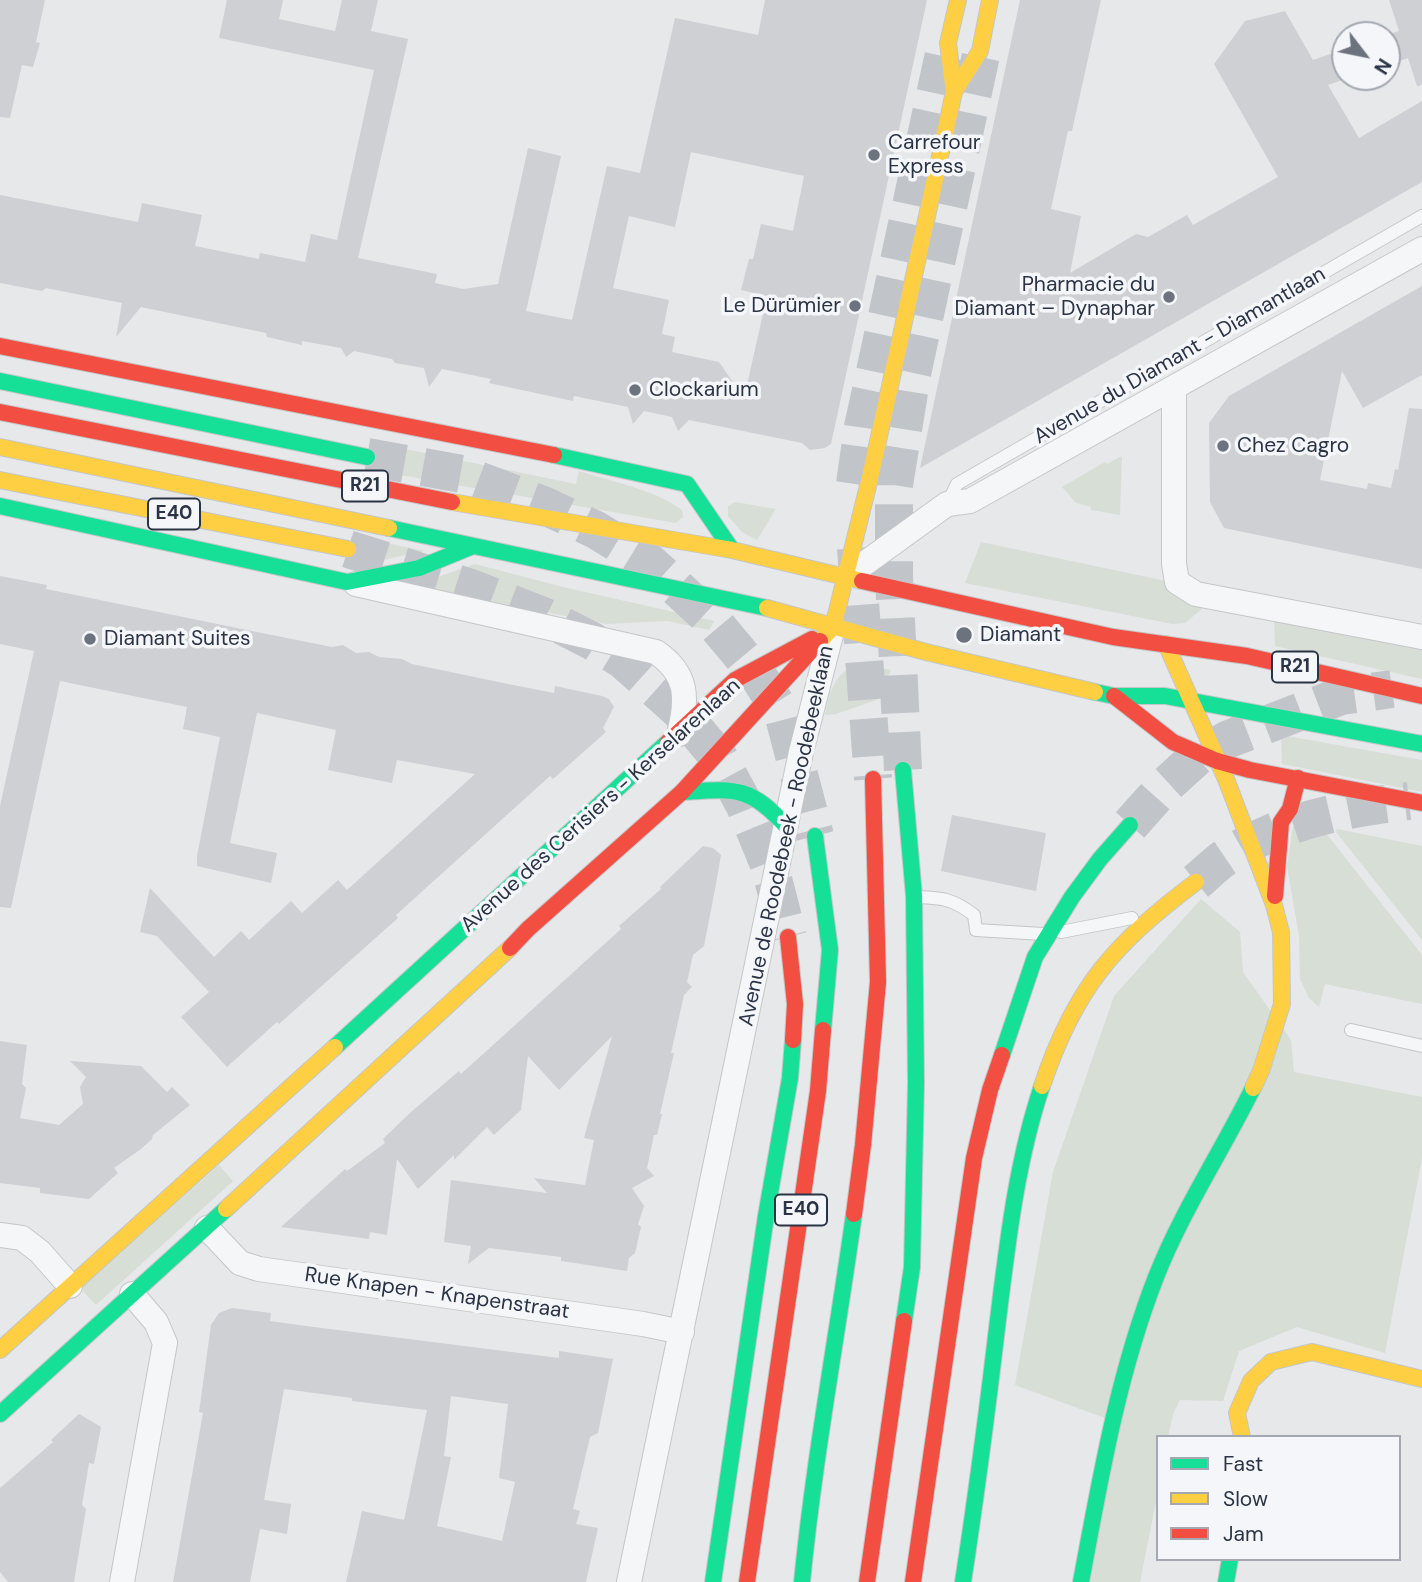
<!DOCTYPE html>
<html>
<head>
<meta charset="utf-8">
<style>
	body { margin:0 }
	#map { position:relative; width:1422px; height:1582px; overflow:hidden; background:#e6e8ea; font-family:"DM Sans",sans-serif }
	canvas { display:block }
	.legend { position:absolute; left:1156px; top:1435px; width:245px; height:126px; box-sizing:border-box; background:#f4f6f9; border:2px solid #a4a8b1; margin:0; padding:9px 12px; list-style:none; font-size:21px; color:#2b3445 }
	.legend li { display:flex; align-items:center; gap:14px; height:35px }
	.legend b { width:35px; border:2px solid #a4a8b1 }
	.north { position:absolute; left:1331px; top:21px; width:70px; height:70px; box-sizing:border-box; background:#f4f6f9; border:2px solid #a4a8b1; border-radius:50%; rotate:122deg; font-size:19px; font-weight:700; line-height:28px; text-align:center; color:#2b3445 }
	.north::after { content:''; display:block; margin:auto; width:24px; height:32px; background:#6c737f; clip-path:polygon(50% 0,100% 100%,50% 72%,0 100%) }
</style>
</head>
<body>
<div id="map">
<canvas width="1422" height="1582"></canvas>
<ul class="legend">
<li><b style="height:9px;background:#16e098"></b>Fast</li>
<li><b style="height:9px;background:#ffcf43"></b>Slow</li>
<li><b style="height:9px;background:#f24e42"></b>Jam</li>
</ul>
<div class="north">N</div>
</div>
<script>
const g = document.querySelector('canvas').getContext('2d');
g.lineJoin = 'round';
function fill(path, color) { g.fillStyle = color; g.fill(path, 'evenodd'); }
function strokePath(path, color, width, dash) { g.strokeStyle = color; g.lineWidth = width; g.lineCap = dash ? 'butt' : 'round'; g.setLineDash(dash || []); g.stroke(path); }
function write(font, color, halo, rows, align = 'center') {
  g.font = font + ' "DM Sans",sans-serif'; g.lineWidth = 7; g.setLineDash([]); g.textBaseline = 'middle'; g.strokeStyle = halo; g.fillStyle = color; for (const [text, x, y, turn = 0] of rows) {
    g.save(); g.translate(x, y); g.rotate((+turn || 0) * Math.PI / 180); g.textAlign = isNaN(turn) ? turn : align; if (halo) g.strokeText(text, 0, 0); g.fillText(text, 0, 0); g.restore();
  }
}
const green = new Path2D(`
	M 371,442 L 576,484 L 579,471 C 613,482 653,489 682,510 L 683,517 L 676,523 L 365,469 Z
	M 1122,456 L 1120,515 L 1091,510 L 1091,507 L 1076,503 L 1062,487 L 1105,462 L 1107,464 Z
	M 735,502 L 776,509 L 757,540 L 742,532 L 728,516 L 728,506 Z
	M 351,536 L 425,551 L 359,565 Z
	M 981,542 L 1166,581 L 1203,608 L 1185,623 L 1173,624 L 965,583 Z
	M 475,564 L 563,587 L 714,621 L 709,630 L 668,621 L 606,624 L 412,586 Z
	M 1274,617 L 1422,648 L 1422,679 L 1275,646 Z
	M 862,664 L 891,670 L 879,699 L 836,714 L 825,715 C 829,692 836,668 862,664 Z
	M 1281,735 L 1422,760 L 1422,792 L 1282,764 Z
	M 1293,826 L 1325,832 L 1422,955 L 1422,1004 L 1325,984 L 1319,1007 L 1309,998 L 1300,979 L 1299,936 L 1287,866 Z
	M 1337,829 L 1422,846 L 1422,940 L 1336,832 Z
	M 1201,899 L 1240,932 L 1243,972 L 1291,1040 L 1294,1072 L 1422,1097 L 1422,1158 L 1385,1353 L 1297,1327 L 1239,1351 L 1223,1401 L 1180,1400 L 1173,1414 L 1168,1437 L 1158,1437 L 1158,1491 L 1140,1582 L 1088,1582 L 1113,1421 L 1015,1385 L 1053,1172 L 1114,996 Z
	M 219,1165 L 233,1181 L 96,1305 L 81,1289 Z`);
const building = new Path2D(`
	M 0,0 L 45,0 L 36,42 L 40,43 L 33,67 L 22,65 L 10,118 L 0,117 Z
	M 227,0 L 283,0 L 279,19 L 335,31 L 342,0 L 378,0 L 371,31 L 408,39 L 358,258 L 437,274 L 435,283 L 463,289 L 498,284 L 528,148 L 561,156 L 526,311 L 572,320 L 607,166 L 640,173 L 675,18 L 758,35 L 765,0 L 927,0 L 831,444 L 825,448 L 810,450 L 802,443 L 689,420 L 678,431 L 672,417 L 644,411 L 633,424 L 628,407 L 574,396 L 573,401 L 489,383 L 491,379 L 442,369 L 429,387 L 424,368 L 395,363 L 392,359 L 354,351 L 346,357 L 341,348 L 302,341 L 302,345 L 267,337 L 266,333 L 141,307 L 116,337 L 122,303 L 46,288 L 42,291 L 0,283 L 0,195 L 138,222 L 142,203 L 202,215 L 195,246 L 259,259 L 260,253 L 305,262 L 311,234 L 337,240 L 374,70 L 219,38 ZM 691,152 L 804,176 L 793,231 L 761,224 L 753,259 L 749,259 L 741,290 L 767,296 L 744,398 L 719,362 L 672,352 L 675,337 L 662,334 L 669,300 L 613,288 L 629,216 L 675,227 Z
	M 1020,0 L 1101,0 L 1072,131 L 1068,131 L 1051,209 L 1081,216 L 1070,273 L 1136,234 L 1148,237 L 1187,215 L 1193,225 L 1278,177 L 1214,64 L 1245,21 L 1285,11 L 1313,60 L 1345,49 L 1345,77 L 1351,77 L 1328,85 L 1359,138 L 1422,101 L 1422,182 L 920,468 Z
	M 1389,0 L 1422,0 L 1422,85 L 1417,86 L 1408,58 L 1387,65 L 1387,35 L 1399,31 Z
	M 1422,286 L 1422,375 L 1363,408 L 1342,371 L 1320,480 L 1367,489 L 1368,483 L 1391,488 L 1395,469 L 1398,470 L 1409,408 L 1422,409 L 1422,569 L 1224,528 L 1210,502 L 1209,423 L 1229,396 Z
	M 0,576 L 47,585 L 46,589 L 242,629 L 332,647 L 343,645 L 356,653 L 369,652 L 379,657 L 402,659 L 412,664 L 513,685 L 554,693 L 555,686 L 602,696 L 609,699 L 614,707 L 603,728 L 606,732 L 553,779 L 550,776 L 396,915 L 398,918 L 279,1024 L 277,1022 L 227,1067 L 181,1017 L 209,992 L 157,936 L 140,932 L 150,888 L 214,957 L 241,931 L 249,940 L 291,901 L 302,913 L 338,880 L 347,890 L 475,774 L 397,760 L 392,783 L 328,770 L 336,730 L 257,713 L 230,843 L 277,853 L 271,883 L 197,866 L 197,856 L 220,737 L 183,729 L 187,707 L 60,681 L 11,908 L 0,907 L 0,806 L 34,651 L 0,644 Z
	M 952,815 L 1046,833 L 1036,891 L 941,871 Z
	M 703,846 L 713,848 L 721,855 L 716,884 L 704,946 L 693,955 L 687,982 L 692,987 L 684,995 L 671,1053 L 674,1053 L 660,1114 L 662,1114 L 657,1135 L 654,1135 L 647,1168 L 654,1176 L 632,1188 L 644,1206 L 638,1224 L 641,1227 L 635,1253 L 629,1258 L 627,1271 L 561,1261 L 561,1257 L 489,1248 L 468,1264 L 471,1246 L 444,1242 L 451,1180 L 547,1193 L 534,1178 L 585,1185 L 594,1140 L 584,1138 L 612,1036 L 559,1090 L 528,1056 L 521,1110 L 494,1135 L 487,1127 L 454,1160 L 454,1155 L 418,1189 L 397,1159 L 387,1235 L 370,1232 L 369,1239 L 281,1227 L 345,1169 L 347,1171 L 385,1143 L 383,1139 L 411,1112 L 459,1071 L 461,1074 L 621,929 L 619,926 L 661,889 L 660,887 Z
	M 0,1041 L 27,1045 L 22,1084 L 26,1088 L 20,1118 L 59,1125 L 83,1104 L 80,1087 L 86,1077 L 70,1061 L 141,1066 L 167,1092 L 172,1087 L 190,1105 L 153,1135 L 152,1139 L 141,1149 L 114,1168 L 118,1173 L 89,1199 L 40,1193 L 40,1188 L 0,1183 Z
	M 232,1308 L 271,1313 L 270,1321 L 306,1326 L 559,1358 L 559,1351 L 613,1359 L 598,1433 L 590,1437 L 573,1509 L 580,1511 L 576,1524 L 598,1528 L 586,1582 L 346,1582 L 362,1511 L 404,1520 L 427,1410 L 352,1401 L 352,1398 L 284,1389 L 264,1500 L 291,1504 L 287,1534 L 260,1529 L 250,1582 L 173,1582 L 203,1413 L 199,1412 L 211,1325 L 219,1313 ZM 451,1396 L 508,1404 L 499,1478 L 515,1482 L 502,1541 L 437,1526 L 451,1457 L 444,1456 Z
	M 79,1414 L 101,1427 L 94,1464 L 89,1463 L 82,1505 L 86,1509 L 74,1582 L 8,1582 L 0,1572 L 0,1488 L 53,1442 L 51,1440 Z`);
const highwayTunnel = new Path2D(`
	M 367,457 L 462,474 L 543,505 L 596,530 L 650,563 L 711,619 L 757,674 L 784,717 L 815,836
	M 855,484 L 863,427 L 947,40
	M 856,548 L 873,779
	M 348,549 L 468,587 L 543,616 L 592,641 L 623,660 L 680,711 L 719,758 L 745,806 L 770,867 L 788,937
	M 903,770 L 894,577 L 894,485 L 912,374 L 983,46
	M 1130,825 L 1164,787 L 1198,756 L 1229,739 L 1341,696 L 1392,689
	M 1196,882 C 1207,873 1217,862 1229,855 C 1282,821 1347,808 1409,801`);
const lane = new Path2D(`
	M 947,504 L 957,484 L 1422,216
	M 918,897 C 943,898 953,899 974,915 L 976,930 L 1043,934
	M 1061,932 L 1132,918
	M 1351,1030 L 1422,1046`);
const street = new Path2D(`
	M 1174,388 L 1174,564 L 1177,582 L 1196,594 L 1422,637
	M 846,577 L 947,504 L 970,501 L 1422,249
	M 356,584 L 656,652 C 688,674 688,698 679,734
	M 207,1228 L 240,1263 L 259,1269 L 643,1324 L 682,1332
	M 0,1235 L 22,1238 L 40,1252 L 70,1286
	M 122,1582 L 165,1343 L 156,1322 L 132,1294
	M 629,1582 L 801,752 L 832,631`);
const fast = new Path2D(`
	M 0,381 L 367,457
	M 554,455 L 687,484 L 732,550
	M 0,506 L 347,582 L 419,568 L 473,546
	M 389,528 L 767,608
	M 1095,692 L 1114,696 L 1165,696 L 1422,744
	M 903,770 L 914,896 L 916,1083 L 912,1267 L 904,1321
	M 682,792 C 733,789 750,785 786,826
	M 815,836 L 830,950 L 823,1030
	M 335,1047 L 668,742
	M 1002,1055 L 1035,957 L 1072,897 L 1100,859 L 1130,825
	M 0,1414 L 226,1209
	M 713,1582 L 766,1216 L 790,1078 L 793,1040
	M 802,1582 C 814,1459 837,1337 854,1214
	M 963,1582 C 976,1497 987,1413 997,1328 C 1007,1247 1016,1163 1042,1086
	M 1081,1582 C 1100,1480 1118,1374 1156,1277 C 1182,1211 1222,1151 1253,1088
	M 1226,1582 L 1230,1559`);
const slow = new Path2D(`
	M 954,92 L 980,51 L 990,0
	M 0,447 L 389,528
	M 0,480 L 348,549
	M 452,502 L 732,550 L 862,581
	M 767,608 L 926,652 L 1095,692
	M 820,641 L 833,627 L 870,478 L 954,92 L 948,43 L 958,0
	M 1166,644 L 1226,779 L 1274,905 L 1281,932 L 1282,1004 L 1261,1071 L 1253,1088
	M 1042,1086 C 1075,987 1114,944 1196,882
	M 226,1209 L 510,948
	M 0,1350 L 335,1047
	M 1242,1437 L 1237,1413 L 1251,1381 L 1271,1362 L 1312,1352 L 1422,1379`);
const jam = new Path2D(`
	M 0,346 L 554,455
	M 0,412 L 452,502
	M 862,581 L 1113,637 L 1247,656 L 1422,696
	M 1114,696 L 1173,742 L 1217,761 L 1250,770 L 1422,803
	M 668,742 L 735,680 L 812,639
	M 1275,896 L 1281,822 L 1290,809 L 1298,778
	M 788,937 L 795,1004 L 793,1040
	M 510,948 L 528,929 L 682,792 L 820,641
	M 854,1214 L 863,1145 L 878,982 L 873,779
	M 747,1582 L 818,1091 L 823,1030
	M 867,1582 L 904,1321
	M 913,1582 L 974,1158 L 990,1090 L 1002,1055`);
const markers = [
	[874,155,7,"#6c737f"],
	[1169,297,7,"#6c737f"],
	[855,306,7,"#6c737f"],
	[635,390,7,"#6c737f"],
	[1223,446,7,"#6c737f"],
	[964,635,9,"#6c737f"],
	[90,639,7,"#6c737f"]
];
const shields = [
	[365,486,46],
	[174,514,52],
	[1295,667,46],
	[801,1210,52]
];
const shieldNames = [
	["R21",365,486],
	["E40",174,514],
	["R21",1295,667],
	["E40",801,1210]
];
const poiNames = [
	["Carrefour",888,143],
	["Express",888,167],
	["Pharmacie du",1155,285,"right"],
	["Diamant – Dynaphar",1155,309,"right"],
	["Le Dürümier",841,306,"right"],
	["Clockarium",649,390],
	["Chez Cagro",1237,446],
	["Diamant",980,635],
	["Diamant Suites",104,639]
];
const streetNames = [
	["Avenue du Diamant - Diamantlaan",1180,356,-30],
	["Avenue des Cerisiers - Kerselarenlaan",601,806,-42],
	["Avenue de Roodebeek - Roodebeeklaan",787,836,-78],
	["Rue Knapen - Knapenstraat",437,1294,8]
];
fill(green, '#d6ded6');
fill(building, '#ced0d3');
strokePath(highwayTunnel, '#c1c4c9', 38, [38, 19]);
strokePath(lane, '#c4c6c8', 14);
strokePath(street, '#c4c6c8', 26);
strokePath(fast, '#c4c6c8', 18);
strokePath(slow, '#c4c6c8', 18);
strokePath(jam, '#c4c6c8', 18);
strokePath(lane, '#f5f6f7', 12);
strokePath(street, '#f5f6f7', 24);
strokePath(fast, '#16e098', 16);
strokePath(slow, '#ffcf43', 16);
strokePath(jam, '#f24e42', 16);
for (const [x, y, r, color] of markers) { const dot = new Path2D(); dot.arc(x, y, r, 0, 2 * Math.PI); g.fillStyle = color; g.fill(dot); strokePath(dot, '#f4f6f9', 2.5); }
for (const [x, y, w] of shields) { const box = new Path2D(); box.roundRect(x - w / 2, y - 15.5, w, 31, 5); g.fillStyle = '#f4f6f9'; g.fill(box); strokePath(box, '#2b3445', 2); }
write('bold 19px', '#2b3445', null, shieldNames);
write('21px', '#2b3445', '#f4f6f9', poiNames, 'left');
write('21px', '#2b3445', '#f4f6f9', streetNames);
</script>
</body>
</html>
